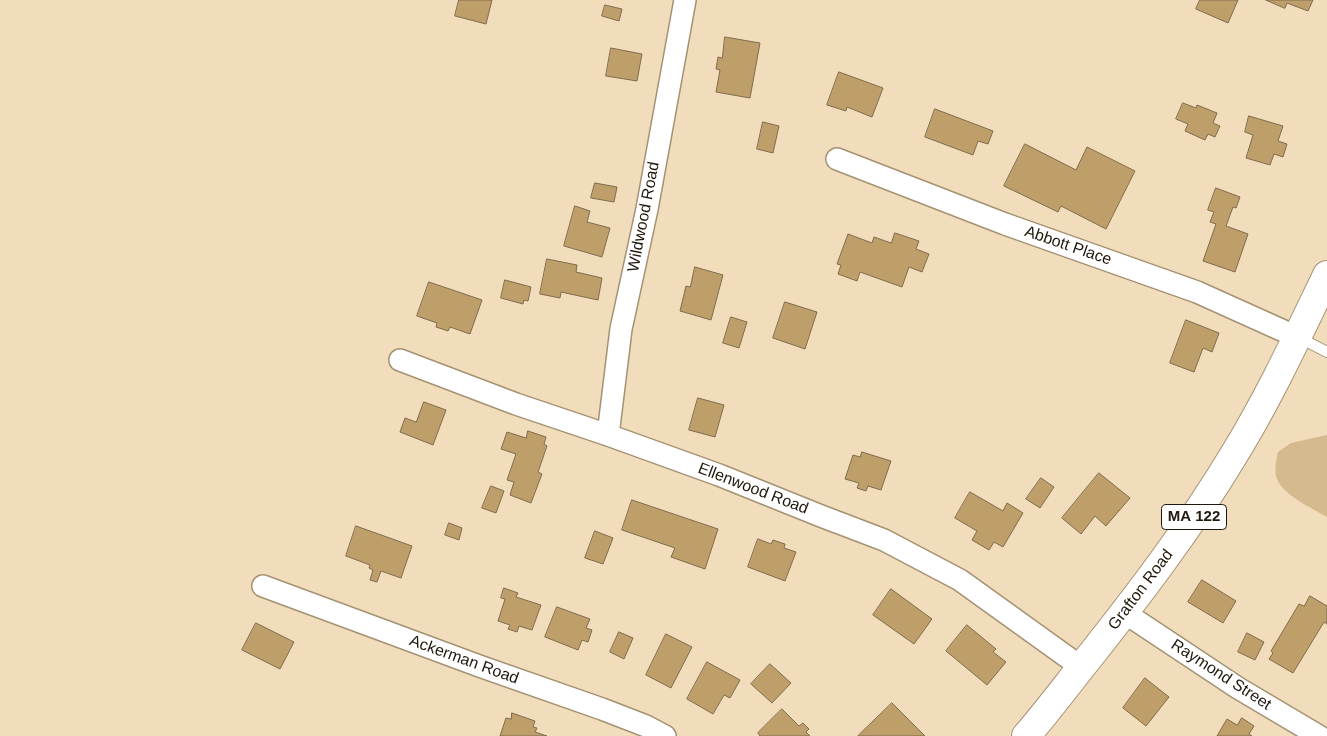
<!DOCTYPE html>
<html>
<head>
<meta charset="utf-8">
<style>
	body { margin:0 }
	canvas { display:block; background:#f1dcbb }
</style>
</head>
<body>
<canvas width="1327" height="736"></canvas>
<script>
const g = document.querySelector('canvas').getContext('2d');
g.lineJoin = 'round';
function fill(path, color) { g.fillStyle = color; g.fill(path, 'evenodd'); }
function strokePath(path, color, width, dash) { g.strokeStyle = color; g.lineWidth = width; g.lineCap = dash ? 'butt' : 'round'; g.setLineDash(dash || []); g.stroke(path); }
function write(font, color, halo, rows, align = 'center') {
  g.font = font + ' Arial,sans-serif'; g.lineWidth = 4; g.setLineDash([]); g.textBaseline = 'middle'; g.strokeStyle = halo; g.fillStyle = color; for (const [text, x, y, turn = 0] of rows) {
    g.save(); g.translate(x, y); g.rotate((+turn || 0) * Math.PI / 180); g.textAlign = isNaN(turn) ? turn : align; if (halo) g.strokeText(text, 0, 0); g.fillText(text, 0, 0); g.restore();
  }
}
const green = new Path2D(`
	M 1327,435 L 1327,517 C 1312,508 1284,496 1277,479 C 1274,472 1276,460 1278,452 L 1291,443 Z`);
const building = new Path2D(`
	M 459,0 L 492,0 L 486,24 L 455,16 Z
	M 1200,0 L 1238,0 L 1228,23 L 1196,9 Z
	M 1266,0 L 1313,0 L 1308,11 L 1287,3 L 1285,8 Z
	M 605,5 L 622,9 L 619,21 L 602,16 Z
	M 725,37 L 760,43 L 750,98 L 716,92 L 720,70 L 716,69 L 718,57 L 722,58 Z
	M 611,48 L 642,54 L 637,81 L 606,76 Z
	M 839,72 L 883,88 L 872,117 L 847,107 L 846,111 L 827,105 Z
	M 1183,103 L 1196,108 L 1197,105 L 1217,113 L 1213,123 L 1220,126 L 1215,137 L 1208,134 L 1205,140 L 1185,131 L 1188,124 L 1176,119 Z
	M 935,109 L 993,131 L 988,144 L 978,141 L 973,155 L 925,137 Z
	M 1249,116 L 1283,126 L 1278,141 L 1287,144 L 1283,157 L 1274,154 L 1270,165 L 1246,158 L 1253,135 L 1245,132 Z
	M 763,122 L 779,126 L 773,153 L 757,149 Z
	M 1025,144 L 1076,170 L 1087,147 L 1135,171 L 1106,229 L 1061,206 L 1058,212 L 1004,186 Z
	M 595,183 L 617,187 L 614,202 L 591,198 Z
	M 1216,188 L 1240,197 L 1236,208 L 1233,207 L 1226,226 L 1248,234 L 1235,272 L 1203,261 L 1216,224 L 1210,222 L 1214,212 L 1208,210 Z
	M 575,206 L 590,211 L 587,222 L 610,228 L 602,257 L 564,246 Z
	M 895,233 L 919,241 L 916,249 L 929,254 L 922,272 L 909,267 L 902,287 L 860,272 L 857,281 L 838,274 L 841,265 L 837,264 L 848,234 L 872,243 L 874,237 L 891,243 Z
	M 547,259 L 577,265 L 576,272 L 602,278 L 598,300 L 561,292 L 560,298 L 540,294 Z
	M 695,267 L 723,275 L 711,320 L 680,311 L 686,286 L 690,287 Z
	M 505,280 L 531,287 L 528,301 L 524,300 L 523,304 L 501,298 Z
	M 429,282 L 482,300 L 470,334 L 450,327 L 448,331 L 436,327 L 437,323 L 417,316 Z
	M 785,302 L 817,312 L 805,349 L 773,338 Z
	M 731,317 L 747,322 L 739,348 L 723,343 Z
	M 1186,320 L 1219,333 L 1212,352 L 1203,348 L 1194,372 L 1170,363 Z
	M 698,398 L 724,405 L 715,437 L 689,430 Z
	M 424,402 L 446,410 L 433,445 L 400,432 L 405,418 L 416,422 Z
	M 528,431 L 546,437 L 544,444 L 547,446 L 538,472 L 542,474 L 531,503 L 510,495 L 514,482 L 507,480 L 516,454 L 501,449 L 507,432 L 526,438 Z
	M 862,452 L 891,461 L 881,490 L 868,486 L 866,491 L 857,488 L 859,483 L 845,479 L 853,455 L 860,457 Z
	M 1099,473 L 1130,498 L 1106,526 L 1095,516 L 1081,534 L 1062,518 Z
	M 1041,478 L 1054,487 L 1040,508 L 1026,499 Z
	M 491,486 L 504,491 L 496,513 L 482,508 Z
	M 970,492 L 1003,511 L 1007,503 L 1023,513 L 1003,547 L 994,542 L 989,550 L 972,540 L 977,531 L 955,518 Z
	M 632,500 L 718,529 L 705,569 L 671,557 L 675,548 L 622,530 Z
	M 449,523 L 462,528 L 459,540 L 445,535 Z
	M 356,526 L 412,546 L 401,578 L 381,571 L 377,582 L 370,580 L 373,570 L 369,568 L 370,565 L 346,556 Z
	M 595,531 L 613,538 L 603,564 L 585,558 Z
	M 758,539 L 771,544 L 773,540 L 785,544 L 784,548 L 796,552 L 785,581 L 748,567 Z
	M 1202,580 L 1236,601 L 1223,623 L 1188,602 Z
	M 504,588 L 518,593 L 516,597 L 541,605 L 532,630 L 519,626 L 517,632 L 508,629 L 510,625 L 498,621 L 505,599 L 501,598 Z
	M 891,589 L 932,619 L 914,644 L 873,615 Z
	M 1310,596 L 1327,606 L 1327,624 L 1324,622 L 1293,673 L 1269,659 L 1273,653 L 1271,651 L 1299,604 L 1304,606 Z
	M 557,607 L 590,619 L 586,628 L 592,630 L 588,642 L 582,640 L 578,650 L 545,637 Z
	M 256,623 L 294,642 L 280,669 L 242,650 Z
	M 967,625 L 996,649 L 993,652 L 1006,662 L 987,685 L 946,651 Z
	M 619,632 L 633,638 L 624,659 L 610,652 Z
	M 1247,633 L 1264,642 L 1255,660 L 1238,652 Z
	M 666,634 L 692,647 L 671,688 L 646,675 Z
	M 707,662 L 740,680 L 730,698 L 724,695 L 713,714 L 687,699 Z
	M 770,664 L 791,683 L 772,703 L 751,684 Z
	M 1145,678 L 1169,697 L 1146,726 L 1123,708 Z
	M 892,703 L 925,736 L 858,736 Z
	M 782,709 L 799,726 L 803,723 L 809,729 L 806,732 L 810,736 L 760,736 L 758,733 Z
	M 512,713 L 535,721 L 533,727 L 537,728 L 535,732 L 547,736 L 500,736 L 506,718 L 511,719 Z
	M 1242,718 L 1254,726 L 1249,734 L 1252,736 L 1217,736 L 1227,719 L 1237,725 Z`);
const lane = new Path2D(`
	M 1298,337 L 1327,352`);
const street = new Path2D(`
	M 837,159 L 1005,224 L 1197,292 L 1297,337
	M 400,360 L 516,404 L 608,435 L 719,475 L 821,516 L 884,540 L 960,580 L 1081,667
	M 608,435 L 621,329 L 647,209 L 685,0
	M 263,586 L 482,667 L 602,709 L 646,726 L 665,736
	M 1125,613 L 1238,688 L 1319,736`);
const highway = new Path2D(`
	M 1026,736 C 1046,713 1064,689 1083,665 C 1137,597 1190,528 1235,453 C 1270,396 1298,335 1327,275`);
const shields = [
	[1194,517,65]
];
const shieldNames = [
	["MA 122",1194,517]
];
const streetNames = [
	["Wildwood Road",644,217,-79],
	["Abbott Place",1068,246,19],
	["Ellenwood Road",753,489,21],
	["Grafton Road",1141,590,-53],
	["Ackerman Road",464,660,20],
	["Raymond Street",1221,675,33]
];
fill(green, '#d4ba8e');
fill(building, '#be9f6a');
strokePath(building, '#7f6c4e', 1);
strokePath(lane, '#a59273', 12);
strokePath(street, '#a59273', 24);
strokePath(highway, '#a59273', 30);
strokePath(lane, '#fff', 10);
strokePath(street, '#fff', 21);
strokePath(highway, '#fff', 28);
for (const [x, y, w] of shields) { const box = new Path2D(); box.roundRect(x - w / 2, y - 12.5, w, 25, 4); g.fillStyle = '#fff'; g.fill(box); strokePath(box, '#20180c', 1); }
write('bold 15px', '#20180c', null, shieldNames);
write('16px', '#20180c', '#fff', streetNames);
</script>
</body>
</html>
